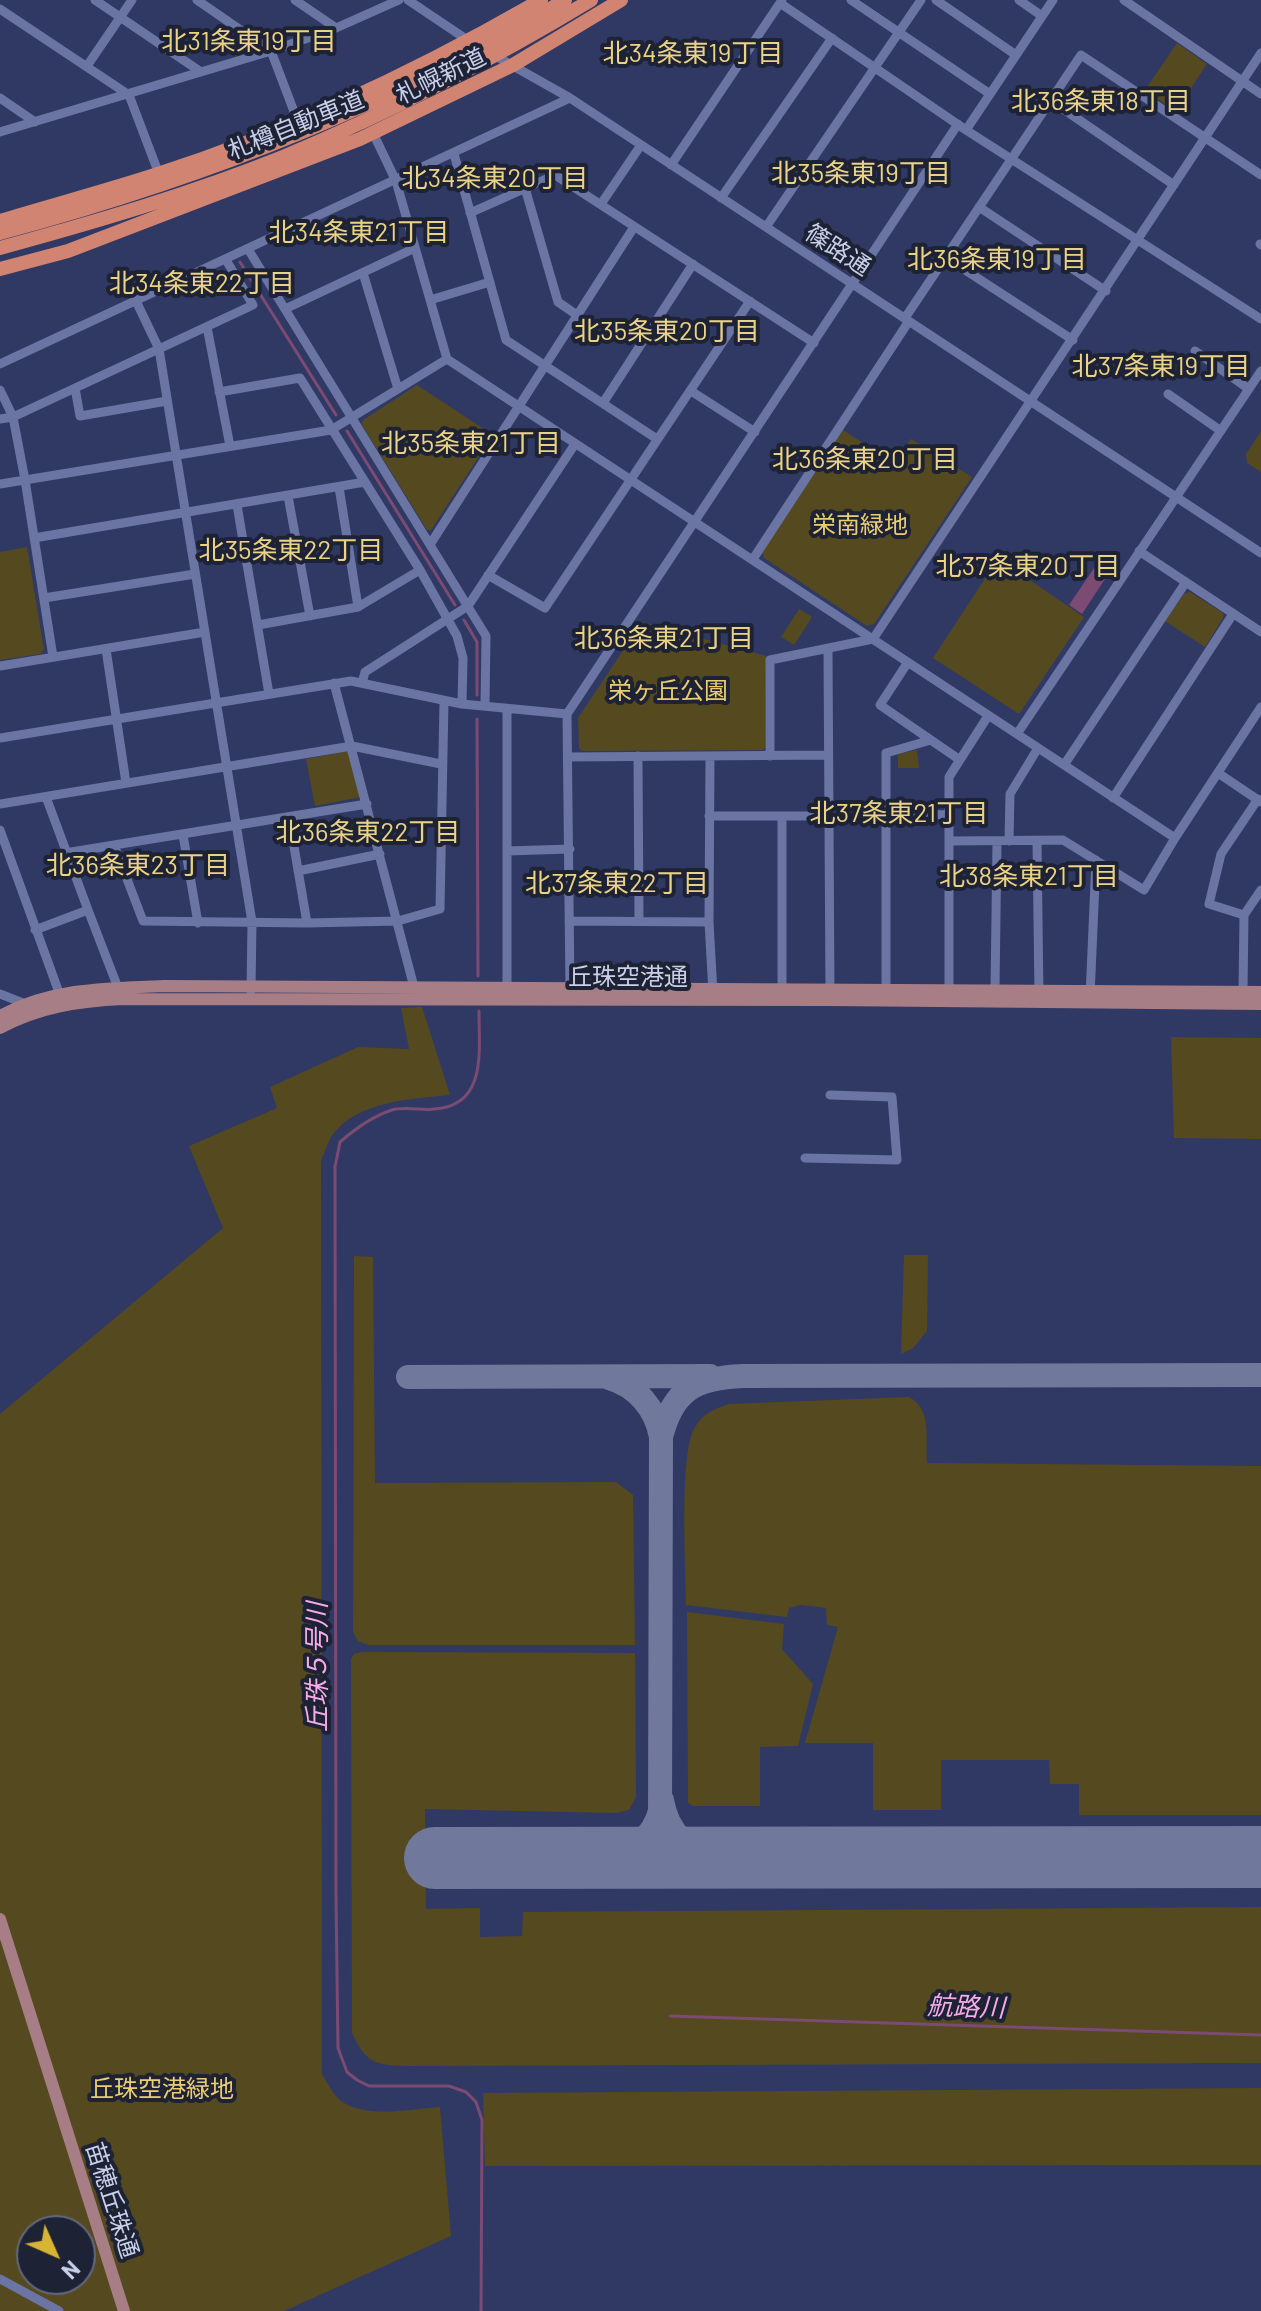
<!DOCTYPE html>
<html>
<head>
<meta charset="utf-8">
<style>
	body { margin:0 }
	#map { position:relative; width:1261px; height:2311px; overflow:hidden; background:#303963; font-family:Barlow,sans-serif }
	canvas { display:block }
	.north { position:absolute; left:16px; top:2215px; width:80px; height:80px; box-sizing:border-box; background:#1e2235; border:2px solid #62687d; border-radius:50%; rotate:135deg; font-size:22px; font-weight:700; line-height:32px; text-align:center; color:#c9d0ea }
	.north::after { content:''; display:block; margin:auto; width:28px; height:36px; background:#d7b434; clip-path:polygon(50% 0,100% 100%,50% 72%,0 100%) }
</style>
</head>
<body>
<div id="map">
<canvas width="1261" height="2311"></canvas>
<div class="north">N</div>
</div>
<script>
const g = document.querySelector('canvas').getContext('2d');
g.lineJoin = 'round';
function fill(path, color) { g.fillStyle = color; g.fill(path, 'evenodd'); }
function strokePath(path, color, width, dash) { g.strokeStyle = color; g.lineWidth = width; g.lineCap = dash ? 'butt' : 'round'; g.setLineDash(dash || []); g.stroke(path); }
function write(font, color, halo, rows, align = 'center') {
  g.font = font + ' Barlow,"Noto Sans JP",sans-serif'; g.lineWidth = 8; g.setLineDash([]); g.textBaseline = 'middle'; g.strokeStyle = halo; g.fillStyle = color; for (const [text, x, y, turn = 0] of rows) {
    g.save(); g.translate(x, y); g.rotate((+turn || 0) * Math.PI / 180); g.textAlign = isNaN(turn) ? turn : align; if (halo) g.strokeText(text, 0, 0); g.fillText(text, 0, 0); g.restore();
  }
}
const green = new Path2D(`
	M 1177,43 L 1207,64 L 1175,112 L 1145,90 Z
	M 417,385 L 493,435 L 431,530 L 427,530 L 362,425 L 363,420 Z
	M 843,430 L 894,463 L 911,439 L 972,477 L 874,624 L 867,626 L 764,558 L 762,552 Z
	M 1261,431 L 1261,472 L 1247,463 L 1246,454 Z
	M 27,547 L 44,650 L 40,654 L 0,660 L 0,552 Z
	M 1003,562 L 1084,617 L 1019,714 L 933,658 L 990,571 L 995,574 Z
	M 1190,592 L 1223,613 L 1223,618 L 1205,647 L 1165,621 L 1184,594 Z
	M 799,609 L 812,617 L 794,645 L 781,637 Z
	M 642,622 L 766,656 L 765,748 L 763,750 L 582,751 L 579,748 L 578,718 Z
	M 917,750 L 919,768 L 898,768 L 898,754 Z
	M 349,751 L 361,797 L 315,806 L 306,759 Z
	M 422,1007 L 450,1095 C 411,1099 355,1101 331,1137 C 327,1144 324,1154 321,1161 L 322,2074 C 328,2084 334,2098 346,2104 C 373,2118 411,2109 440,2107 L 451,2236 L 284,2311 L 0,2311 L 0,1414 L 223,1228 L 189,1146 L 277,1108 L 270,1087 L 358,1047 L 409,1049 L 401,1008 ZM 32,2231 L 80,2231 L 80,2279 L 32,2279 Z
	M 1171,1037 L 1261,1038 L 1261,1139 L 1174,1138 Z
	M 904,1255 L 928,1255 L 927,1331 L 913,1348 L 901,1354 Z
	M 354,1256 L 373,1257 L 375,1483 L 616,1482 L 633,1495 L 635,1645 L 368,1645 L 358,1641 L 353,1632 Z
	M 909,1397 C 933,1409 925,1442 927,1463 L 1261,1466 L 1261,1815 L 1079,1815 L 1079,1784 L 1050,1784 L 1049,1760 L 941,1760 L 941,1810 L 873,1810 L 873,1743 L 805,1743 L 838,1627 L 827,1625 L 826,1608 L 801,1605 L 789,1608 L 787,1617 L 686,1605 C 686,1568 679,1457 694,1429 C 702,1414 713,1409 729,1404 Z
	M 687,1612 L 784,1624 L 782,1649 L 813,1684 L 798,1746 L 760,1747 L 760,1806 L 694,1806 L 688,1803 Z
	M 362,1652 L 635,1653 L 636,1797 L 629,1810 L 616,1813 L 425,1809 L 426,1909 L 480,1908 L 480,1937 L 522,1936 L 523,1912 L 1261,1907 L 1261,2063 L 408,2066 C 376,2065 366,2064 352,2033 L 351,1659 L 354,1654 Z
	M 1261,2088 L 1261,2165 L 485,2166 L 483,2093 Z`);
const water = new Path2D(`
	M 1094,568 L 1107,576 L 1082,614 L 1069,605 Z`);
const stream = new Path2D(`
	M 240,262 L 336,415
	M 347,431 L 455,605
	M 464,620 L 477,642 L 477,695
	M 477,719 L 478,976
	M 479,1011 C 479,1052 487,1105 435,1109 C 422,1111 405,1106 392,1110 C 373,1116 355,1129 340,1142 L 335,1167 L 336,1897 L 338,2048 L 347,2072 L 357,2080 L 369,2086 L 449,2086 L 466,2092 L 476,2102 L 482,2120 L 481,2311
	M 670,2016 L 1261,2035`);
const taxiway = new Path2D(`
	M 408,1377 L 710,1376
	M 609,1378 C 637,1386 656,1409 661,1437
	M 662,1800 C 668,1836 689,1851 723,1858
	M 604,1858 C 631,1853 653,1838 660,1811 L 661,1437 C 673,1389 696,1378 743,1376 L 1261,1375`);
const runway = new Path2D(`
	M 435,1858 L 1261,1857`);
const minor = new Path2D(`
	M 95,0 L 201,72
	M 197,0 L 271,51 L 298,122
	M 295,0 L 336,28
	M 408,0 L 469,41
	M 851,0 L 990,94
	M 936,0 L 1016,55
	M 1019,0 L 1042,16
	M 1124,0 L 1261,94
	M 780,3 L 966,130 L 1261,319
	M 0,9 L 129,95 L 159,174
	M 492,54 L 570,98 L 1261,553
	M 87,66 L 132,0
	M 0,98 L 35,122
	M 1050,100 L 1174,185
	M 966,130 L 1053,0
	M 0,132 L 271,51 L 336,28 L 399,0
	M 373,133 L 396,181 L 447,359 L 1175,838
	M 454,154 L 506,340 L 657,439
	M 671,165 L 782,0
	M 525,188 L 558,302 L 577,315
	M 721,198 L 832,38
	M 601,204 L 641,145
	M 979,207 L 1106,291
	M 470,213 L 555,175 L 814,343
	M 766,227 L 921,0
	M 1260,244 L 1261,245
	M 248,249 L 486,636 L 485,706
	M 945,257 L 1073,340
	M 363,273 L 398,389
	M 430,300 L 490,282
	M 136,301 L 159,349 L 252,922 L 251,991
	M 285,309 L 415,248
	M 905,318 L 1081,55 L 1261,175
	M 207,327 L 230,446
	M 1195,351 L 1249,389
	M 0,364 L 570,98
	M 75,388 L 80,416 L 167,401
	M 0,390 L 13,417 L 25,480 L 53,657
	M 691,391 L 755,432
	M 219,392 L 300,378 L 420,570 L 457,636 L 463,658 L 462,704
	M 1168,394 L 1221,431
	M 603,403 L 693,264
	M 0,419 L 13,417 L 253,305 L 226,260
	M 0,484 L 331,430 L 447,359
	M 339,487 L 358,607
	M 288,496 L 310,616
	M 237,505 L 269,694
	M 34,538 L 365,482
	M 431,543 L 634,227
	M 1139,551 L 1261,632
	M 753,559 L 909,321
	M 488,575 L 545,608 L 750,301
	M 44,598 L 195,574
	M 258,625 L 358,607 L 420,570
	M 106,649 L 126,783
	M 828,649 L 830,994
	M 908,662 L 880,705 L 960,760
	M 0,666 L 205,632
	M 334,683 L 414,987
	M 362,683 L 365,672 L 468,606 L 575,444
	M 1017,734 L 1261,371
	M 0,738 L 351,681 L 462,704 L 567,714
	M 638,756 L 639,921
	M 710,756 L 709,922 L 713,993
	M 770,756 L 770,660 L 873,639 L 1261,53
	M 568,757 L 827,755
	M 1064,765 L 1186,582
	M 1218,773 L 1261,802
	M 46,797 L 88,910
	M 1113,798 L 1233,614
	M 0,804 L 352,746 L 441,764
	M 885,813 L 949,815
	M 709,816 L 828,816
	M 782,816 L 782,989
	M 289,817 L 307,923
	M 0,830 L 61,998
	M 183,835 L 198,923
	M 949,841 L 1063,840 L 1144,890 L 1175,838 L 1261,707
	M 1009,841 L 1010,794 L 1038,748
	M 1037,841 L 1039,997
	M 114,845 L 143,921 L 307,923 L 398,921 L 440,909 L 444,701
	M 507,851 L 570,849
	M 65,853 L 367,804
	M 298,871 L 380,854
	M 1244,915 L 1209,904 L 1221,854 L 1258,799
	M 569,921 L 709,922
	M 35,930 L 88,910 L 120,993
	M 507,986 L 507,709
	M 886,989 L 886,753 L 931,740
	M 995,989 L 997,841
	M 570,991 L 567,714 L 958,124
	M 1243,992 L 1244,915 L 1261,890
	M 0,994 L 28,1005
	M 1090,996 L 1096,860
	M 949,997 L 949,777 L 988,716
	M 805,1158 L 897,1160 L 892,1097 L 830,1095
	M 0,2279 L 59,2311`);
const major = new Path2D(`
	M 0,1016 C 51,988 108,988 164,986 L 1261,992
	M 0,1028 C 39,1007 79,1001 123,999 L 830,1000 L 1261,1004
	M 0,1919 L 124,2311`);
const highway = new Path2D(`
	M 0,221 C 53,205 106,191 158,174 C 291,131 420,70 541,0
	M 0,233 C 198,180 390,107 565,0
	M 0,248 C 95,222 191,194 283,157 C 390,112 492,60 591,0
	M 0,269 L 68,251 L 360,139 L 513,65 L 621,0`);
const streetNames = [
	["札幌新道",441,76,-26],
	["札樽自動車道",296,125,-22],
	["篠路通",838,250,33],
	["丘珠空港通",628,977],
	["苗穂丘珠通",112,2200,72]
];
const parkNames = [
	["栄南緑地",860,525],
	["栄ヶ丘公園",668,691],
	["丘珠空港緑地",162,2089]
];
const neighbourhoodNames = [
	["北31条東19丁目",249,41],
	["北34条東19丁目",693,53],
	["北36条東18丁目",1101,101],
	["北35条東19丁目",861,173],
	["北34条東20丁目",495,178],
	["北34条東21丁目",359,232],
	["北36条東19丁目",997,259],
	["北34条東22丁目",202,283],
	["北35条東20丁目",667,331],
	["北37条東19丁目",1161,366],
	["北35条東21丁目",471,443],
	["北36条東20丁目",865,459],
	["北35条東22丁目",291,550],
	["北37条東20丁目",1028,566],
	["北36条東21丁目",664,638],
	["北37条東21丁目",899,813],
	["北36条東22丁目",368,832],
	["北36条東23丁目",138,865],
	["北38条東21丁目",1029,876],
	["北37条東22丁目",617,883]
];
const waterNames = [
	["丘珠５号川",317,1667,-90],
	["航路川",966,2007,2]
];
fill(green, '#554920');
fill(water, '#7c4b73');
strokePath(stream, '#7c4b73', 3);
strokePath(taxiway, '#70789c', 24);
strokePath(runway, '#70789c', 62);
strokePath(minor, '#6a75a4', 9);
strokePath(major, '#a87e86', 12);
strokePath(highway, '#d28472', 14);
write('24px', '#c9d0ea', '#1e2235', streetNames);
write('24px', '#eace71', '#1e2235', parkNames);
write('26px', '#ebd386', '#1e2235', neighbourhoodNames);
write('italic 26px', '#f7acea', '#1e2235', waterNames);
</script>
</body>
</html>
